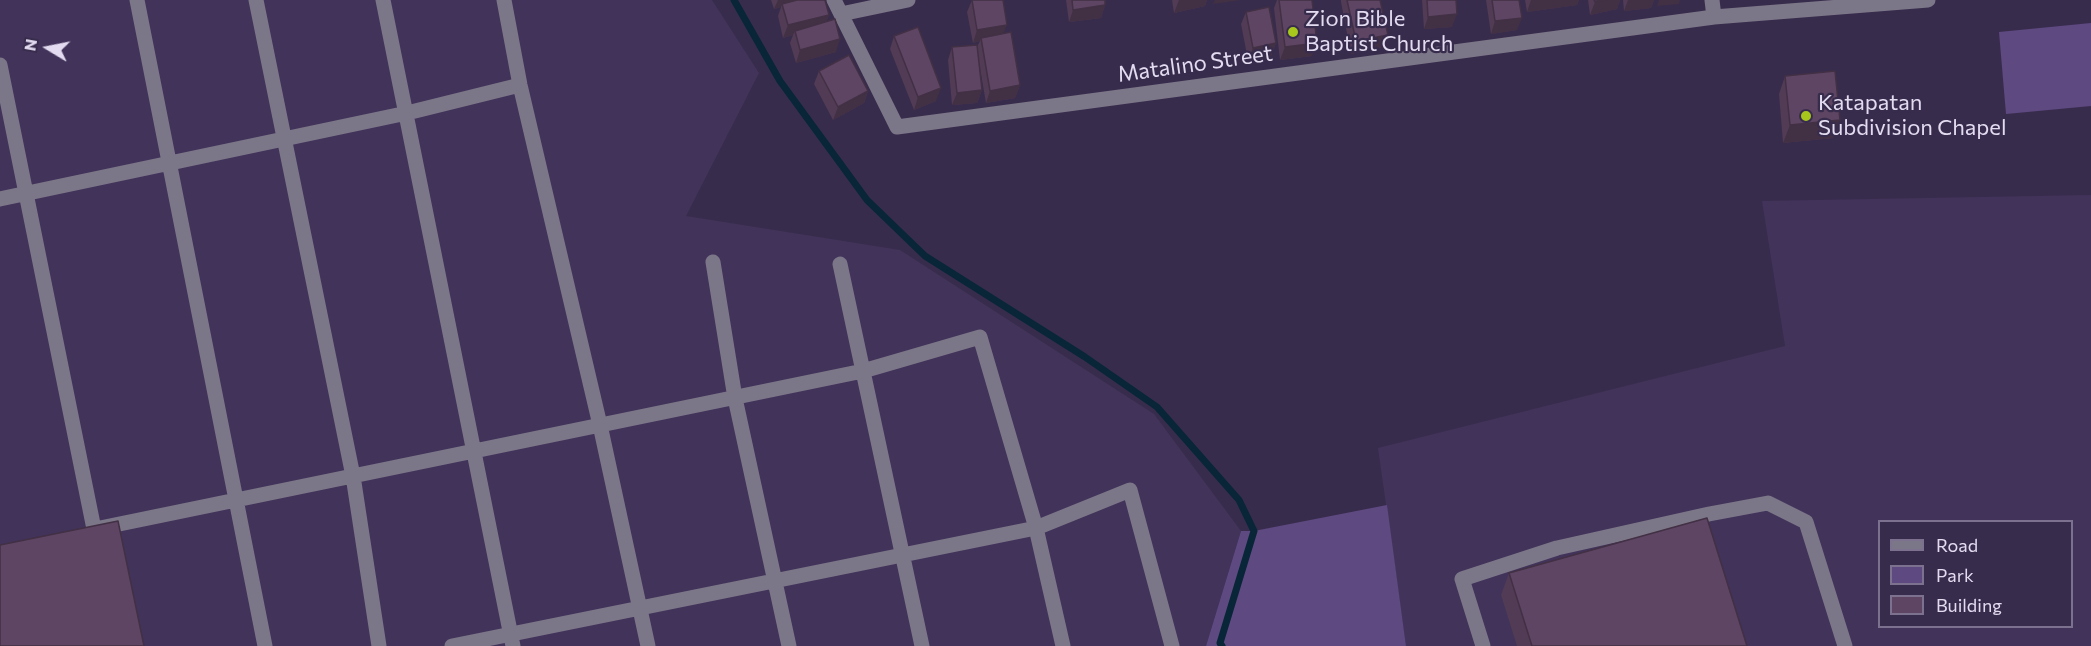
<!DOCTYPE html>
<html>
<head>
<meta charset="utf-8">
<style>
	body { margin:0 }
	#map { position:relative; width:2091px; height:646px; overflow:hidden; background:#382c4d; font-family:Commissioner,sans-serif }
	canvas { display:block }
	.legend { position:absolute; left:1878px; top:520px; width:195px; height:108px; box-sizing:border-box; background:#382c4d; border:2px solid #7c728f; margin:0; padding:8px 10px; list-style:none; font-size:18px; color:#e3dcf1 }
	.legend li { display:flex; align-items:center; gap:12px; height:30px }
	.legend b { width:30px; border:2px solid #7c728f }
	.north { position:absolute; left:18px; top:18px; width:60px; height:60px; -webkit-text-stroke:4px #382c4d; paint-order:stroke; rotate:280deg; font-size:16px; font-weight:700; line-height:24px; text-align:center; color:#e3dcf1 }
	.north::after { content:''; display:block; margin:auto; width:21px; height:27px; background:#e3dcf1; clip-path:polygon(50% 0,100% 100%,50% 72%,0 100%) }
</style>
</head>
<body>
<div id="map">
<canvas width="2091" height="646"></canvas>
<ul class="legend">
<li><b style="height:8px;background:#7c7788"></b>Road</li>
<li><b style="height:16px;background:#5e4981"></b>Park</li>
<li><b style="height:16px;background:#5e4563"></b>Building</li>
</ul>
<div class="north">N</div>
</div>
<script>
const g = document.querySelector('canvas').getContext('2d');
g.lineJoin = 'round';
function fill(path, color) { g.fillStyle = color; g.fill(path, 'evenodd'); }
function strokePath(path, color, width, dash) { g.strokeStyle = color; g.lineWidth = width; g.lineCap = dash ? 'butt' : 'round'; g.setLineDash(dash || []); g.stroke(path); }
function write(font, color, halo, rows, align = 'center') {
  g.font = font + ' Commissioner,sans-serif'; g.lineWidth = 4.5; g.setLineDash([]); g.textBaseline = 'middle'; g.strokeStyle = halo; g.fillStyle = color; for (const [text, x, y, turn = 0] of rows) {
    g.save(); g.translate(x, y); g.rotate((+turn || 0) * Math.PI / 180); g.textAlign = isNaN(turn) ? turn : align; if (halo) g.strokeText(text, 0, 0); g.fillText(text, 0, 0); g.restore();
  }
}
const built = new Path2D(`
	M 0,0 L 712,0 L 759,73 L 686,216 L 900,250 L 1154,414 L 1241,531 L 1206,646 L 0,646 Z
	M 2091,195 L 2091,646 L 1406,646 L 1378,448 L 1785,346 L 1762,201 ZM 1880,522 L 2072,522 L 2072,626 L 1880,626 Z`);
const green = new Path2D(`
	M 2091,23 L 2091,106 L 2006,114 L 1999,32 Z
	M 1387,505 L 1406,646 L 1206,646 L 1241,531 L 1254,531 Z`);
const stream = new Path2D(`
	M 734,0 L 780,81 L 867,200 L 925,256 L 1085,357 L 1157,407 L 1239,500 L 1254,531 L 1220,643 L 1222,646`);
const minor = new Path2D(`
	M 137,0 L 265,646
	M 256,0 L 353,476 L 379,646
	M 383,0 L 513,646
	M 504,0 L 520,85 L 600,425 L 648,646
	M 834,0 L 897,127 L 1714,17 L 1928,0
	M 1712,0 L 1714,17
	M 841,14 L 908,0
	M 0,65 L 94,529
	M 0,199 L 407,113 L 520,85
	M 713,262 L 735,398 L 789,646
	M 840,264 L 922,646
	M 100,528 L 863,371 L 980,337 L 1036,528 L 1063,646
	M 452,646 L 1036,528 L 1130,490 L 1172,646
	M 1483,646 L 1462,579 L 1557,548 L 1709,514 L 1768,503 L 1806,522 L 1845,646`);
const wall = new Path2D(`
	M 771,0 L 825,0 L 829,15 L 826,22 L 836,52 L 796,63 L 790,43 L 793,35 L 783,38 L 778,16 L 781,7 L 774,9 Z
	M 972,0 L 1004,34 L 1020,85 L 1015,98 L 986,103 L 980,68 L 982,90 L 977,103 L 952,105 L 948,60 L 952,47 L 977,47 L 980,41 L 973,43 L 967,12 Z
	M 1066,0 L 1105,0 L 1105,5 L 1101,18 L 1069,22 Z
	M 1172,0 L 1207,0 L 1205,6 L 1174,13 Z
	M 1277,0 L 1312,0 L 1312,56 L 1280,60 L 1274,8 Z
	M 1341,0 L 1380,0 L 1383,47 L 1351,54 L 1341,2 Z
	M 1422,0 L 1456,0 L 1452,27 L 1424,29 Z
	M 1486,0 L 1519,0 L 1517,30 L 1491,34 Z
	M 1525,0 L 1579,0 L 1577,5 L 1527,12 Z
	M 1588,0 L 1620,0 L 1617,9 L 1590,15 Z
	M 1623,0 L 1654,0 L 1651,8 L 1624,11 Z
	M 1246,12 L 1276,43 L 1271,56 L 1248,60 L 1241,24 Z
	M 894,36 L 936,101 L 914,110 L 890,49 Z
	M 819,71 L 868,91 L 864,103 L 833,120 L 814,84 Z
	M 1785,76 L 1833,138 L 1783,143 L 1779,94 Z
	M 1509,573 L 1747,646 L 1517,646 L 1501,595 Z`);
const shadedWall = new Path2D(`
	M 778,0 L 801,0 L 782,4 L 781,7 L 774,9 Z
	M 1179,0 L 1207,0 L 1205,6 L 1174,13 Z
	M 1215,0 L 1241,0 L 1213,4 Z
	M 1531,0 L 1579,0 L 1577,5 L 1527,12 Z
	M 1606,0 L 1620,0 L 1617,9 L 1590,15 L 1595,2 Z
	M 1628,0 L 1654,0 L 1651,8 L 1624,11 Z
	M 1659,0 L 1680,0 L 1679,4 L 1657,6 Z
	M 1105,5 L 1101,18 L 1069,22 L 1073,10 Z
	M 1457,14 L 1452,27 L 1424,29 L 1428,17 Z
	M 829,15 L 824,28 L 795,31 L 793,35 L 783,38 L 788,25 Z
	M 1522,18 L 1517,30 L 1491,34 L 1495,21 Z
	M 1007,25 L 1002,37 L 981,38 L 980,41 L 973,43 L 977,30 Z
	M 1388,35 L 1383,47 L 1351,54 L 1356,41 Z
	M 840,39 L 836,52 L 796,63 L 800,50 Z
	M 1276,43 L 1271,56 L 1248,60 L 1253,48 Z
	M 1317,43 L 1312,56 L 1280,60 L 1285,47 Z
	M 1020,85 L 1015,98 L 986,103 L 990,91 Z
	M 941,88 L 936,101 L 914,110 L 918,97 Z
	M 982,90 L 977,103 L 952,105 L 957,93 Z
	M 868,91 L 864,103 L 833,120 L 838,107 Z
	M 1840,120 L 1833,138 L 1783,143 L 1790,125 Z`);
const building = new Path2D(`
	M 797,0 L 825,0 L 829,15 L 788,25 L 782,4 Z
	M 972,0 L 1003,0 L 1007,25 L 977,30 Z
	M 1072,0 L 1105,0 L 1105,5 L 1073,10 Z
	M 1279,0 L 1312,0 L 1317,43 L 1285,47 Z
	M 1347,0 L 1380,0 L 1388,35 L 1356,41 Z
	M 1427,0 L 1456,0 L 1457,14 L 1428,17 Z
	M 1492,0 L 1519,0 L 1522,18 L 1495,21 Z
	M 1594,0 L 1606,0 L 1595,2 Z
	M 1269,7 L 1276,43 L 1253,48 L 1246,12 Z
	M 835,19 L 840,39 L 800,50 L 795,31 Z
	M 918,27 L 941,88 L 918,97 L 894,36 Z
	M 1011,32 L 1020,85 L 990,91 L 981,38 Z
	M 977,45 L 982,90 L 957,93 L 952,47 Z
	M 849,55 L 868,91 L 838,107 L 819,71 Z
	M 1835,71 L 1840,120 L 1790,125 L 1785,76 Z
	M 1707,518 L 1747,646 L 1532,646 L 1509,573 Z
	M 118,521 L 144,646 L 0,646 L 0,545 Z`);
const markers = [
	[1293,32,6,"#a8c71c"],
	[1806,116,6,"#a8c71c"]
];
const poiNames = [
	["Zion Bible",1305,19],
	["Baptist Church",1305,44],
	["Katapatan",1818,103],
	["Subdivision Chapel",1818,128]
];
const streetNames = [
	["Matalino Street",1195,64,-8]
];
fill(built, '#42335a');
fill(green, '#5e4981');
strokePath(stream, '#082638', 7);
strokePath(minor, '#7c7788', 15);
fill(wall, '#513b55');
fill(shadedWall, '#423045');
fill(building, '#5e4563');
strokePath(building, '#423045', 1.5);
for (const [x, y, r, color] of markers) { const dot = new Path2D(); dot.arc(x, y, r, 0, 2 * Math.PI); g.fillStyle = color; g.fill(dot); strokePath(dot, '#382c4d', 2); }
write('22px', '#e3dcf1', '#382c4d', poiNames, 'left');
write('22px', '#e3dcf1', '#382c4d', streetNames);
</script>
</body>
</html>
